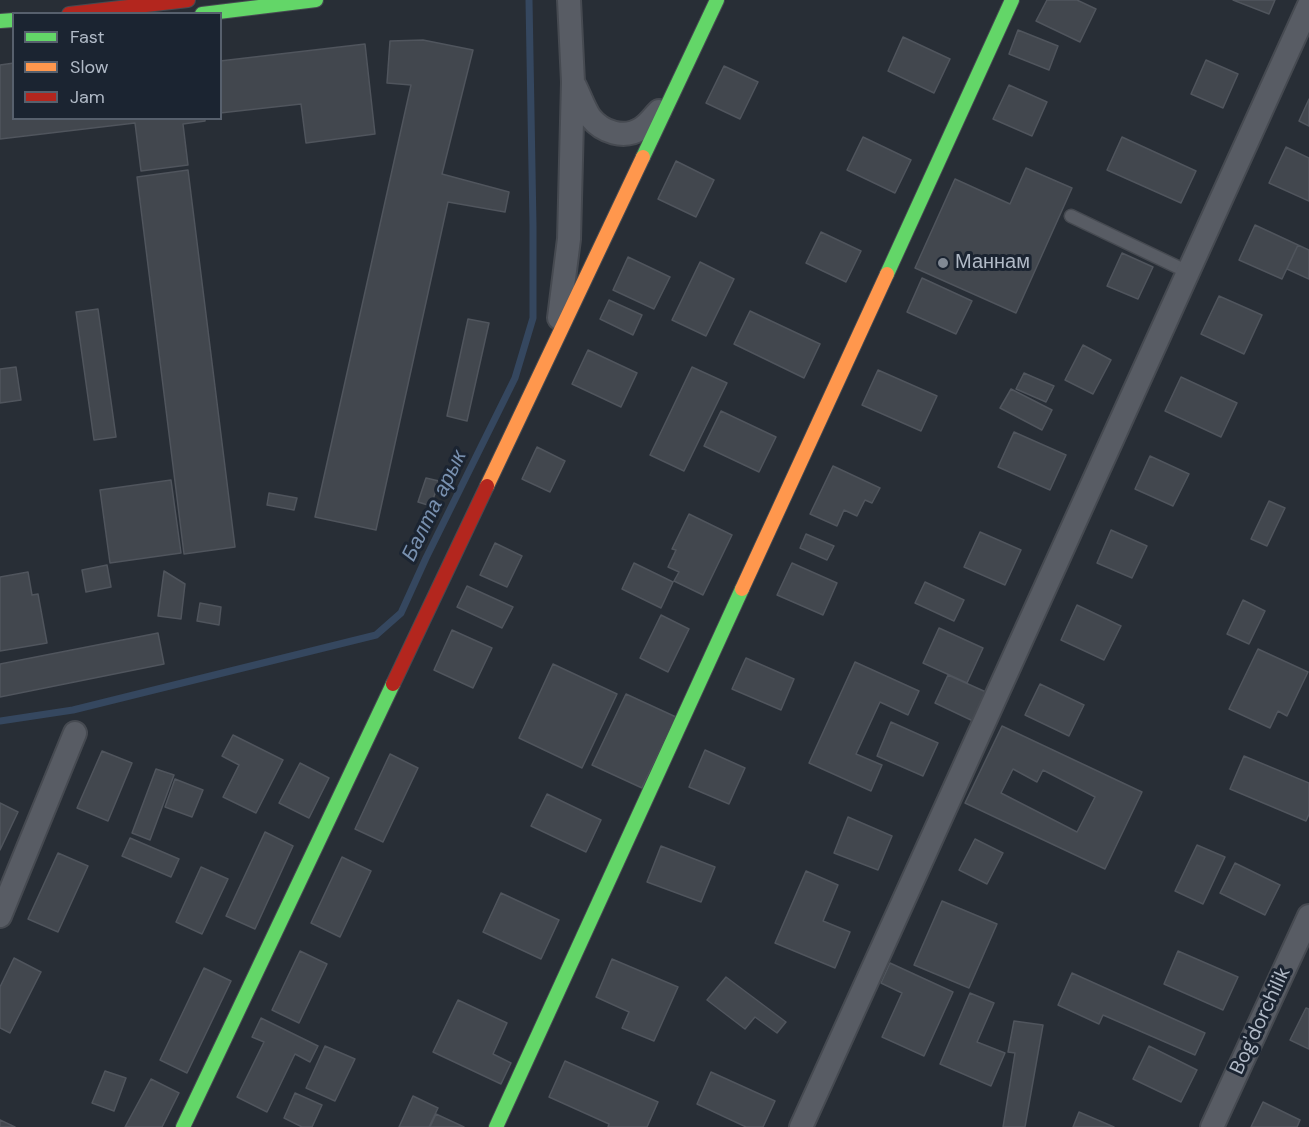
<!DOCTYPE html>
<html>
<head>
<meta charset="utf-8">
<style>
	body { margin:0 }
	#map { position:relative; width:1309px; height:1127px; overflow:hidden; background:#282e36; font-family:"DM Sans",sans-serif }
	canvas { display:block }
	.legend { position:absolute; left:12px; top:12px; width:210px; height:108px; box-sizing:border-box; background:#1b2431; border:2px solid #57606d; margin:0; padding:8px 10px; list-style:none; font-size:18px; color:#b1bac7 }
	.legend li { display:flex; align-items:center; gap:12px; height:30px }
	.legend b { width:30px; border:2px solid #57606d }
</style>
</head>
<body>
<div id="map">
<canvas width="1309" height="1127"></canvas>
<ul class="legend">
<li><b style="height:8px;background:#63d668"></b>Fast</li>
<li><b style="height:8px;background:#ff974d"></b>Slow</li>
<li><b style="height:8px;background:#b3261e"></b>Jam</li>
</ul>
</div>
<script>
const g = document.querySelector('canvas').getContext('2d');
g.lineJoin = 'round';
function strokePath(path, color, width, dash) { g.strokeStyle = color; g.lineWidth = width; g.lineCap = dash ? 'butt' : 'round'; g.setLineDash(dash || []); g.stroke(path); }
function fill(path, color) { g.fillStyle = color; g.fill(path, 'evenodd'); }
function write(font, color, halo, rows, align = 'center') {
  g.font = font + ' "DM Sans",sans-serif'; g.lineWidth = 6; g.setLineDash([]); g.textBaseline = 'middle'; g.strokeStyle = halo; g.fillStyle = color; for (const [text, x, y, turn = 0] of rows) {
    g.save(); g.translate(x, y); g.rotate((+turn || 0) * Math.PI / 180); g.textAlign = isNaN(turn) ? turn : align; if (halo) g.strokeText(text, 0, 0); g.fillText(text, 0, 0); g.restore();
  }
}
const stream = new Path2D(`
	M 0,721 L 73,710 L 376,635 L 401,613 L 426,558 L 515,378 L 533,318 L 533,226 L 529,0`);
const building = new Path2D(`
	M 1047,0 L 1077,0 L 1096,9 L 1080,42 L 1036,21 Z
	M 1233,0 L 1275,0 L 1269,14 Z
	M 1018,30 L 1058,46 L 1049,70 L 1009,54 Z
	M 903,37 L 950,59 L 934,93 L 888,71 Z
	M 423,40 L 473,50 L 442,174 L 509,192 L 505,212 L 448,202 L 376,530 L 315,517 L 411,85 L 387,83 L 390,41 Z
	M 365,44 L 375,134 L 306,143 L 301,104 L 220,113 L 220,61 Z
	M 1206,60 L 1238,74 L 1223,108 L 1191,94 Z
	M 14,63 L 14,118 L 205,118 L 205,121 L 183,124 L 188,165 L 141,171 L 135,123 L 0,139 L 0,65 Z
	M 724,66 L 758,82 L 740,119 L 706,103 Z
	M 1009,85 L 1047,102 L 1032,136 L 993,119 Z
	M 1309,99 L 1309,126 L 1299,121 Z
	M 863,137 L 911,160 L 895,193 L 847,170 Z
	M 1122,137 L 1196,171 L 1181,203 L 1107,170 Z
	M 1286,147 L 1309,158 L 1309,201 L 1269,183 Z
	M 676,161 L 714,180 L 696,217 L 658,199 Z
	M 1026,168 L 1072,188 L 1016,313 L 915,268 L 955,179 L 1010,204 Z
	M 188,170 L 235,547 L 184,554 L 137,177 Z
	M 1255,225 L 1298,245 L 1282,279 L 1239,260 Z
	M 821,232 L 861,251 L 846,282 L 806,263 Z
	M 1298,245 L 1309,250 L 1309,279 L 1287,269 Z
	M 1122,253 L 1153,267 L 1138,299 L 1107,286 Z
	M 628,257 L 670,277 L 654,309 L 613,290 Z
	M 700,262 L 734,279 L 706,336 L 672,320 Z
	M 922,278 L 972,301 L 956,334 L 907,312 Z
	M 1219,296 L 1262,315 L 1244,354 L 1201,334 Z
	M 609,300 L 642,315 L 633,335 L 600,319 Z
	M 98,309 L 116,437 L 94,440 L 76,312 Z
	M 750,311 L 820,344 L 804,378 L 734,344 Z
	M 468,319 L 489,323 L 467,421 L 447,416 Z
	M 1083,345 L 1111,360 L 1093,394 L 1065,380 Z
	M 588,350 L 637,373 L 621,407 L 572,384 Z
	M 16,367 L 21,400 L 0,403 L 0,369 Z
	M 692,367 L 727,383 L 684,471 L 650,455 Z
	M 878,370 L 937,396 L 921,431 L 862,405 Z
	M 1024,373 L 1054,386 L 1046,402 L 1016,389 Z
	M 1181,377 L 1237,403 L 1221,437 L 1165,411 Z
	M 1011,389 L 1052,410 L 1042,430 L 1000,408 Z
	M 721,411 L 776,437 L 759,472 L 704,446 Z
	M 1014,432 L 1066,455 L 1050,490 L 998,467 Z
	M 537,447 L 565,461 L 550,492 L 522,479 Z
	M 1150,456 L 1189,474 L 1173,506 L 1135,489 Z
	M 833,466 L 880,488 L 872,503 L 865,500 L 857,516 L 844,510 L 837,526 L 810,514 Z
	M 426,478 L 439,481 L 431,506 L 418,502 Z
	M 171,480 L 181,553 L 110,563 L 100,490 Z
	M 269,493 L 297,498 L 294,510 L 267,505 Z
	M 1269,501 L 1285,508 L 1267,546 L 1251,539 Z
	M 689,514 L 732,535 L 703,595 L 674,581 L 679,572 L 668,567 L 676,550 L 672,549 Z
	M 1111,530 L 1147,546 L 1132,578 L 1097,563 Z
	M 980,532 L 1021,550 L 1005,585 L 964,567 Z
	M 806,534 L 834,546 L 827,560 L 800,548 Z
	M 495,543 L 522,556 L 507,587 L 480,575 Z
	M 634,563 L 673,582 L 661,608 L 622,589 Z
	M 792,563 L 837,583 L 823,615 L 777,595 Z
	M 107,565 L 111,587 L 86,592 L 82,570 Z
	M 164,571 L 185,584 L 181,619 L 158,616 Z
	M 28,572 L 32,595 L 38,594 L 47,643 L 0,651 L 0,577 Z
	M 925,582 L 964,600 L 954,621 L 915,603 Z
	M 467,586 L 513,607 L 502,628 L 457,607 Z
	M 1243,600 L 1265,611 L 1249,644 L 1227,634 Z
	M 200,603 L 221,607 L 219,625 L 197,621 Z
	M 1077,605 L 1121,626 L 1104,660 L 1061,640 Z
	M 661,615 L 689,629 L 668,672 L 640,658 Z
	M 939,628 L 983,648 L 967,683 L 923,663 Z
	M 452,630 L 492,648 L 473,688 L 434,670 Z
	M 158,633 L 164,664 L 0,697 L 0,664 Z
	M 1258,649 L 1308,672 L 1287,716 L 1278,711 L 1270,728 L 1229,709 Z
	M 746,658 L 794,679 L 781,710 L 732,689 Z
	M 855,662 L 919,691 L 908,715 L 880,702 L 856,754 L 882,765 L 871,791 L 809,763 Z
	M 553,664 L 617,694 L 582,768 L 519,738 Z
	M 948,675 L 986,692 L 973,721 L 935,703 Z
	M 1040,684 L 1084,705 L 1069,736 L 1025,715 Z
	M 626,694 L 676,717 L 642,788 L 592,765 Z
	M 891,722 L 938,743 L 923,776 L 877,756 Z
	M 1002,726 L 1142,792 L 1105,869 L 965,803 ZM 1013,769 L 1037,782 L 1043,770 L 1095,797 L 1077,832 L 1001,793 Z
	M 233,735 L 283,760 L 256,813 L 223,797 L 239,765 L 222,756 Z
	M 705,750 L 745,768 L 729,804 L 689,787 Z
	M 102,751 L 132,763 L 108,821 L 77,808 Z
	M 390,754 L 418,768 L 383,842 L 355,829 Z
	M 1244,756 L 1309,783 L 1309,814 L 1306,821 L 1230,789 Z
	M 300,763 L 329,778 L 309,818 L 279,803 Z
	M 156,769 L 174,775 L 150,840 L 132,833 Z
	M 175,779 L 203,790 L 192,817 L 165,807 Z
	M 547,794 L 601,820 L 586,852 L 531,826 Z
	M 0,803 L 18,812 L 0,850 Z
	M 848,817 L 892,836 L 878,870 L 834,853 Z
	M 265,832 L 293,846 L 255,929 L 226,916 Z
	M 130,838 L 179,859 L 171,877 L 122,856 Z
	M 975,839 L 1003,853 L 987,884 L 959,870 Z
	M 1197,845 L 1225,857 L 1203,904 L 1175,891 Z
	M 661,846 L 715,867 L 701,902 L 647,882 Z
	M 58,853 L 88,866 L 58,932 L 28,919 Z
	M 342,857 L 371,871 L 340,937 L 311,923 Z
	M 1235,863 L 1280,885 L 1265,915 L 1220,893 Z
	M 201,867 L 228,879 L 202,934 L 176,922 Z
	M 806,871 L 838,885 L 823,921 L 850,932 L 835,968 L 775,943 Z
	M 501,893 L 559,920 L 541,959 L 483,932 Z
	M 942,901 L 997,924 L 969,988 L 914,965 Z
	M 300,951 L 327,964 L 299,1023 L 272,1010 Z
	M 1178,951 L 1238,977 L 1223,1010 L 1164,984 Z
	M 14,958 L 41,972 L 10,1033 L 0,1028 L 0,987 Z
	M 612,959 L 678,987 L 654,1041 L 622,1028 L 629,1012 L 596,997 Z
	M 890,963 L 953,992 L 924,1056 L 882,1037 L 902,993 L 881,983 Z
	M 204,968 L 231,981 L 187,1073 L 160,1060 Z
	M 1072,973 L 1205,1033 L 1195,1055 L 1103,1015 L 1099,1024 L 1058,1005 Z
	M 726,977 L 786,1022 L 777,1033 L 755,1017 L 745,1029 L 707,1000 Z
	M 970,993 L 994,1003 L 977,1042 L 1005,1053 L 991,1086 L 940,1064 Z
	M 458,1000 L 507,1023 L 493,1054 L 511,1063 L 501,1084 L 433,1052 Z
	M 1306,1008 L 1309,1009 L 1309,1049 L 1290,1040 Z
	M 261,1018 L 318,1046 L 310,1062 L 295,1054 L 267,1112 L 237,1097 L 264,1042 L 252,1037 Z
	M 1014,1021 L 1043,1025 L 1025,1127 L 1003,1127 L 1015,1053 L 1008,1052 Z
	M 325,1046 L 355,1059 L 335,1101 L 306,1088 Z
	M 1149,1046 L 1197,1070 L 1181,1102 L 1133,1079 Z
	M 565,1061 L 658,1102 L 647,1127 L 608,1127 L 609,1124 L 549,1097 Z
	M 105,1071 L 126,1078 L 114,1111 L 92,1103 Z
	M 711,1072 L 775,1101 L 763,1127 L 746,1127 L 697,1104 Z
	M 151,1079 L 179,1093 L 162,1127 L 125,1127 Z
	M 295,1093 L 322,1105 L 312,1127 L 302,1127 L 284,1118 Z
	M 413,1096 L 438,1108 L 429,1127 L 399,1127 Z
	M 1263,1102 L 1300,1120 L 1297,1127 L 1251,1127 Z
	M 1079,1112 L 1114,1127 L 1073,1127 Z
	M 436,1114 L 464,1127 L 430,1127 Z
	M 0,1120 L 15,1127 L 0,1127 Z`);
const lane = new Path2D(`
	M 1071,216 L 1188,272`);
const street = new Path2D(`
	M 575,86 C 580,96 584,108 590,117 C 602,132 624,140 642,128 C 648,124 653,117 659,111
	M 559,318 L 569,239 L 573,82 L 569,0
	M 0,916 L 75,733
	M 801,1127 L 1309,5
	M 1212,1127 L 1309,916`);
const fast = new Path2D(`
	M 202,14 L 316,0
	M 0,21 L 14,20
	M 643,157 L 717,0
	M 887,274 L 1012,0
	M 183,1127 L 393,684
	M 496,1127 L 742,589`);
const slow = new Path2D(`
	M 487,486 L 643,157
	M 742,589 L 887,274`);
const jam = new Path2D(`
	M 69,14 L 188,0
	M 393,684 L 487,486`);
const markers = [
	[943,263,6,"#818994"]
];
const poiNames = [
	["Маннам",955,263]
];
const streetNames = [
	["Bog'dorchilik",1261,1021,-65]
];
const waterNames = [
	["Балта арык",435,506,-64]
];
strokePath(stream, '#35475f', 7);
fill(building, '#42474e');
strokePath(building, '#50555d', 1.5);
strokePath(lane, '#464a51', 15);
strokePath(street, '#464a51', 26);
strokePath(fast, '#464a51', 16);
strokePath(slow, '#464a51', 16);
strokePath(jam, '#464a51', 16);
strokePath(lane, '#585c64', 12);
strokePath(street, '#585c64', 22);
strokePath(fast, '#63d668', 14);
strokePath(slow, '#ff974d', 14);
strokePath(jam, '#b3261e', 14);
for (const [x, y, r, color] of markers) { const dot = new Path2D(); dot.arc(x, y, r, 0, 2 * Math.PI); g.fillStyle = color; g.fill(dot); strokePath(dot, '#1b2431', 2); }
write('20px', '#b1bac7', '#1b2431', poiNames, 'left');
write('20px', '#b1bac7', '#1b2431', streetNames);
write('italic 21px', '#7991b0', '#1b2431', waterNames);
</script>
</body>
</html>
